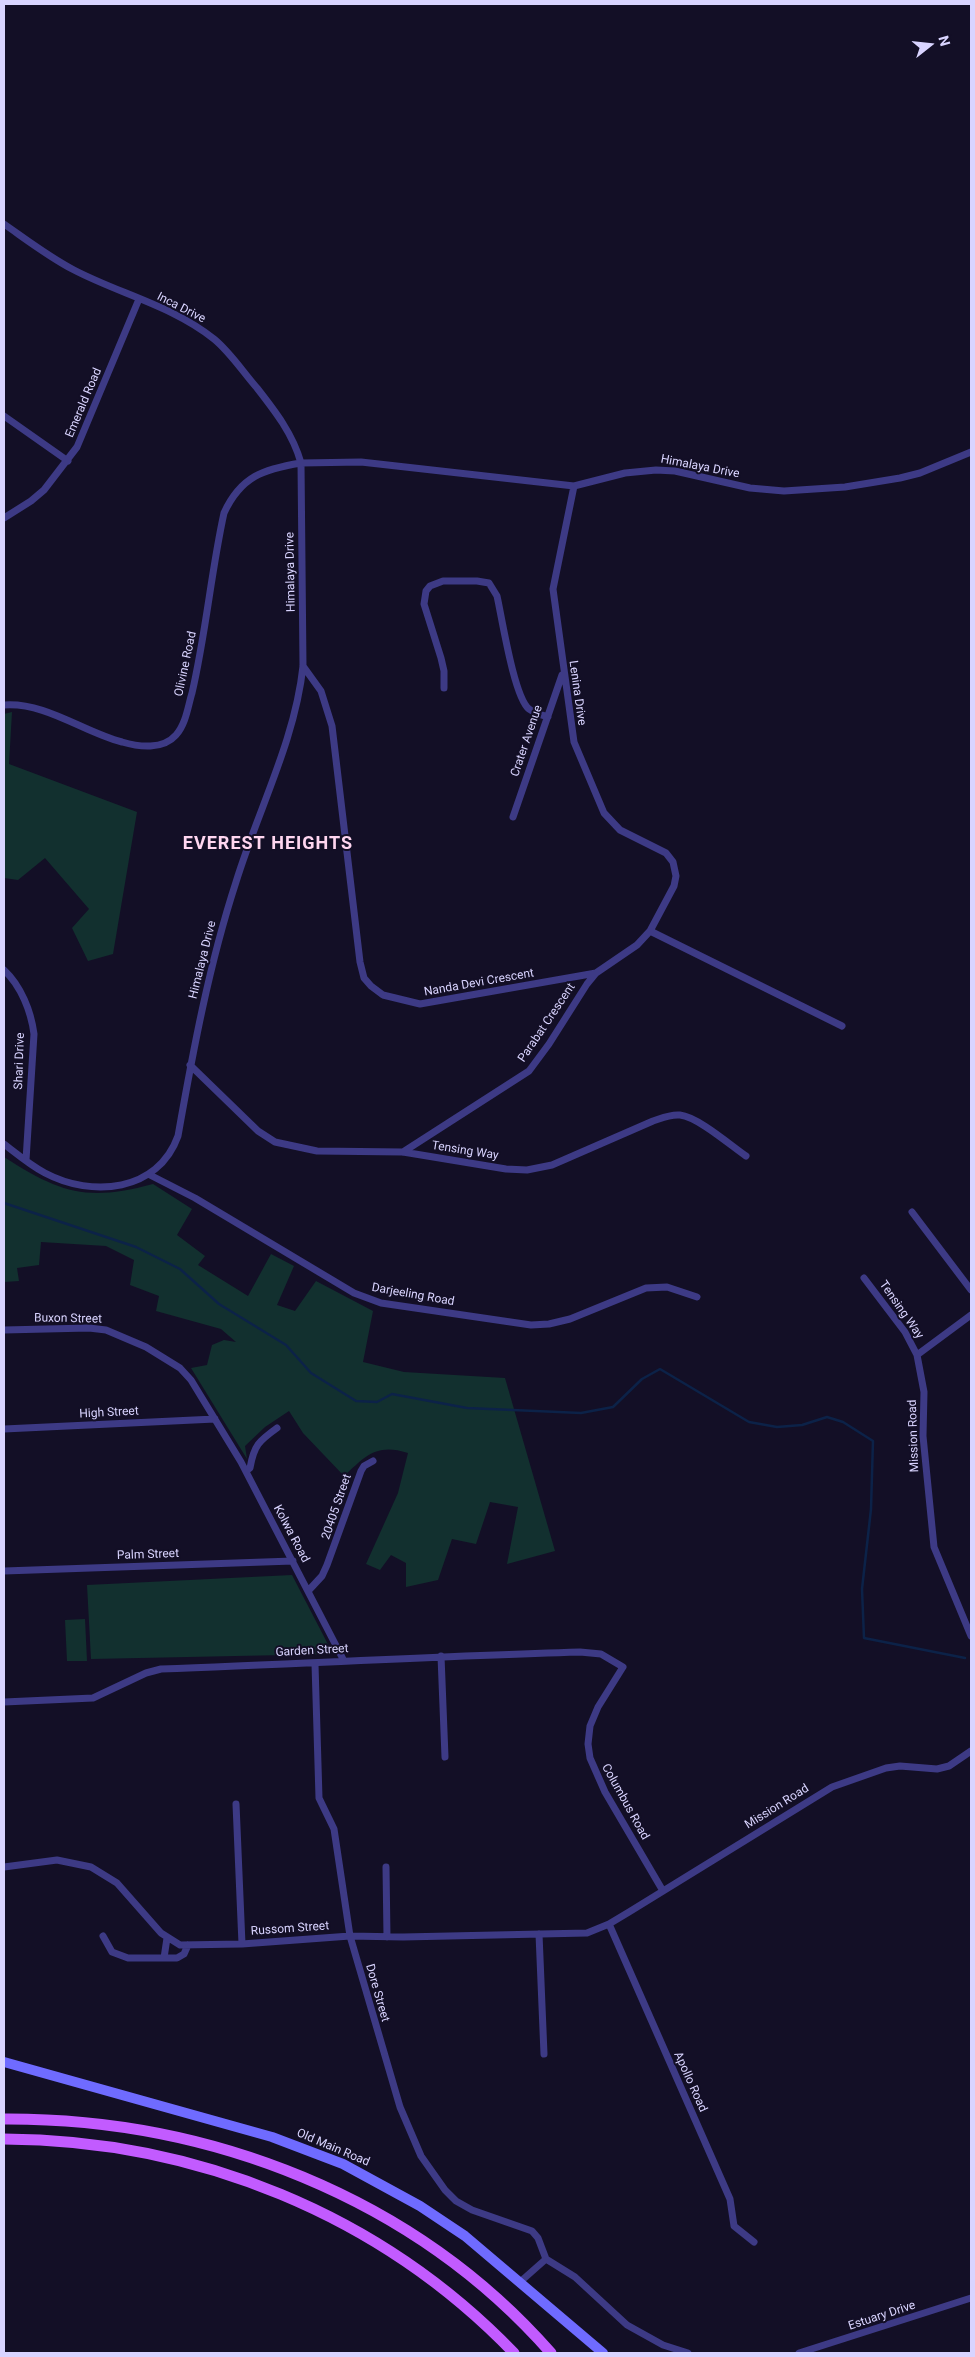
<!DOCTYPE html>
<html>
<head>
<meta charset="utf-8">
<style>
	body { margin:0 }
	#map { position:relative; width:975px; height:2357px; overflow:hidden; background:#130f26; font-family:Roboto,sans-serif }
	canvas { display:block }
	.frame { position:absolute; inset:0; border:5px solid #d9d4ff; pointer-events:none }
	.north { position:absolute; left:905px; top:20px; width:50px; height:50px; -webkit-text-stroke:4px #130f26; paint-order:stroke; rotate:74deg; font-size:14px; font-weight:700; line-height:20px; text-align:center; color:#d9d4ff }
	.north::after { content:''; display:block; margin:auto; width:18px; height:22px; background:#d9d4ff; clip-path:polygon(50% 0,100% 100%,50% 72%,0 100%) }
</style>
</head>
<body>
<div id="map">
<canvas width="975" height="2357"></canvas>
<div class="frame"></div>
<div class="north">N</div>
</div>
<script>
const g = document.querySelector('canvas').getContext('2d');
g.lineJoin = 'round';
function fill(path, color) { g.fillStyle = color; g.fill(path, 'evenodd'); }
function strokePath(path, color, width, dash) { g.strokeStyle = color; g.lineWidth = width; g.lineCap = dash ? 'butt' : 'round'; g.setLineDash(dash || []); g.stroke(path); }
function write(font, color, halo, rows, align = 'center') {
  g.font = font + ' Roboto,sans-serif'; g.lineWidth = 4; g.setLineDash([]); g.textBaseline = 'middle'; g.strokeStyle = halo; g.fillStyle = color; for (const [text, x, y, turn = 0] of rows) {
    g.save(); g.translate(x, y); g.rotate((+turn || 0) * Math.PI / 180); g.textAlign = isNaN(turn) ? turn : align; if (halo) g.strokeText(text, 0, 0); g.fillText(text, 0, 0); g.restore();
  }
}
const green = new Path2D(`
	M 12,712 L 9,764 L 137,812 L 113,954 L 88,961 L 72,928 L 89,909 L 45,858 L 18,880 L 4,878 L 4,714 Z
	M 4,1157 C 60,1193 87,1202 153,1184 L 192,1209 L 177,1235 L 205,1256 L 198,1265 L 248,1296 L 271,1254 L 294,1266 L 277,1305 L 295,1311 L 316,1281 L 373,1311 L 363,1362 L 404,1372 L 505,1378 L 555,1551 L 507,1564 L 518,1507 L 490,1502 L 476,1544 L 452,1539 L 438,1580 L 406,1587 L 406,1563 L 391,1555 L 380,1570 L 366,1564 L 398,1493 L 408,1453 C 376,1443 366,1456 344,1476 L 303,1433 L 289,1411 L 265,1427 L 245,1446 L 247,1459 L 191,1368 L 207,1365 L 212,1345 L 224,1340 L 236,1342 L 221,1329 L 156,1311 L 159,1296 L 130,1285 L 134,1260 L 106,1246 L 41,1242 L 39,1265 L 17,1268 L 19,1281 L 4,1282 Z
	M 292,1575 L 333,1654 L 91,1659 L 87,1585 Z
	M 85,1619 L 87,1661 L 67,1661 L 65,1620 Z`);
const stream = new Path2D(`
	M 4,1203 L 136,1247 L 180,1269 L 219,1304 L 286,1345 L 311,1373 L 356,1401 L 377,1402 L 392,1394 L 467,1408 L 581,1413 L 613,1407 L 642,1379 L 660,1369 L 749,1422 L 777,1427 L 802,1425 L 827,1417 L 843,1422 L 873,1441 L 871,1509 L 862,1589 L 864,1638 L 965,1658`);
const street = new Path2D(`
	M 4,224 C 27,240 49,257 74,270 C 120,294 173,306 214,339 C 230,352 243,372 257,388 C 275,411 293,434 301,463 C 264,469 241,476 224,513 C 211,572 206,633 192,693 C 188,706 186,724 176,735 C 163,750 139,747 122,742 C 83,732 46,702 4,705
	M 4,416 L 68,461
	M 4,518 L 31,501 L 44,490 L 77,447 L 139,299
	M 303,666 L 321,691 L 332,726 L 360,962 L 364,978 L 371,986 L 383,995 L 420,1004 L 596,973
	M 444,688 L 444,671 L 441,658 L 424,604 L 426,591 L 430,586 L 443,581 L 477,581 L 489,583 L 497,596 C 502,618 514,697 529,709 C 534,713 542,715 548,717
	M 513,817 L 562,675
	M 650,931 L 842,1026
	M 4,970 C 21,986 31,1011 34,1034 L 26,1160
	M 190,1065 L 258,1131 L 275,1142 L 317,1151 L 403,1152 L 506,1169 L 527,1170 L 552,1165 L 653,1121 C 662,1118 670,1114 680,1115 C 698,1117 730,1145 746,1156
	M 4,1144 C 17,1154 30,1165 45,1173 C 92,1198 158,1192 178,1136 C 193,1051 209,965 236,882 C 258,810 295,741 303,666 L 301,463 L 361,462 L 574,486 L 625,473 L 656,470 L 675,471 L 750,488 L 784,491 L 845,487 L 900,478 L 920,473 L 971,452
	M 403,1152 L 529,1071 L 549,1044 L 587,984 L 596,973 L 637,945 L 650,931 L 674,886 L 676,876 L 673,862 L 666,853 L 620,830 L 604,813 L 574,742 L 553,589 L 574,486
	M 150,1175 L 195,1198 L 354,1293 L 381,1303 L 531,1325 L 549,1324 L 570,1319 L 646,1288 L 667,1287 L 697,1297
	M 912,1212 L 971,1290
	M 864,1278 L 905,1332 L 917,1355
	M 971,1315 L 917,1355 L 924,1392 L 923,1436 L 934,1547 L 971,1636
	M 4,1330 L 89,1328 L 106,1330 L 146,1347 L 180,1368 L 191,1380 L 241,1462 L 344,1661
	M 4,1429 L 215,1419
	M 246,1471 L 250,1468 C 254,1445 259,1441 277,1428
	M 4,1571 L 293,1561
	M 309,1590 L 322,1576 L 327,1565 L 361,1471 L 364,1466 L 373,1461
	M 441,1656 L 445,1757
	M 315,1664 L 319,1798 L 334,1829 L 350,1936 L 400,2107 L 421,2156 L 445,2190 L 456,2201 L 472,2210 L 532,2231 L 538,2238 L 546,2259 L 575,2277 L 627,2325 L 663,2345 L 688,2353
	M 4,1702 L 93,1698 L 146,1673 L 161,1669 C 301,1664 440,1656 580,1652 L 601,1654 L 623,1667 L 598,1707 L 590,1726 L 588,1744 L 590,1758 L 605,1792 L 663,1891
	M 236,1804 L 242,1944
	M 4,1867 L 57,1860 L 91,1867 L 117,1883 L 161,1933 L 180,1945 L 242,1944 L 350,1936 L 403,1937 L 587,1933 L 609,1924 L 629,1912 L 832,1787 L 886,1768 L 900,1766 L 937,1769 L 949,1766 L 971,1751
	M 386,1867 L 387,1937
	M 609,1924 L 730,2199 L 734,2226 L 754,2242
	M 539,1934 L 544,2054
	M 103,1936 L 112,1952 L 128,1958 L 177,1958 L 184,1954 L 188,1945
	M 164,1958 L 167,1938
	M 520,2282 L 546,2259
	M 799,2353 L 971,2298`);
const secondary = new Path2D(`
	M 4,2062 L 272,2137 L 343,2164 L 420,2206 L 465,2236 L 603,2353`);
const primary = new Path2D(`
	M 4,2119 C 209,2118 414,2197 551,2353
	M 4,2139 C 196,2140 380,2214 514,2353`);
const streetNames = [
	["Inca Drive",181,308,27],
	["Emerald Road",84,403,-67],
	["Himalaya Drive",700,467,11],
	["Himalaya Drive",291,572,-91],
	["Olivine Road",186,664,-78],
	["Lenina Drive",577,693,82],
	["Crater Avenue",527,741,-71],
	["Himalaya Drive",203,960,-76],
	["Nanda Devi Crescent",479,983,-10],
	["Parabat Crescent",547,1023,-56],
	["Shari Drive",20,1061,-88],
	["Tensing Way",465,1151,9],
	["Darjeeling Road",413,1295,10],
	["Tensing Way",901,1310,55],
	["Buxon Street",68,1319,1],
	["High Street",109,1413,-3],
	["Mission Road",914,1436,-92],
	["20405 Street",337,1507,-71],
	["Kolwa Road",291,1534,62],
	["Palm Street",148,1555,-2],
	["Garden Street",312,1651,-3],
	["Columbus Road",625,1802,61],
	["Mission Road",777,1807,-32],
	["Russom Street",290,1929,-4],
	["Dore Street",377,1993,74],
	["Apollo Road",690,2082,66],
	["Old Main Road",333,2148,23],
	["Estuary Drive",882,2316,-18]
];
const districtNames = [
	["EVEREST HEIGHTS",268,844]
];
fill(green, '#12302f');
strokePath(stream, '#0c2248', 2.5);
strokePath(street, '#3d3a85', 7);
strokePath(secondary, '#6f6bff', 10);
strokePath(primary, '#c25bff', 11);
write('12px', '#d9d4ff', '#130f26', streetNames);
g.letterSpacing = '1px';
write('bold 18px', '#ffd6f0', '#130f26', districtNames);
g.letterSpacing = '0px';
</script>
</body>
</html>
